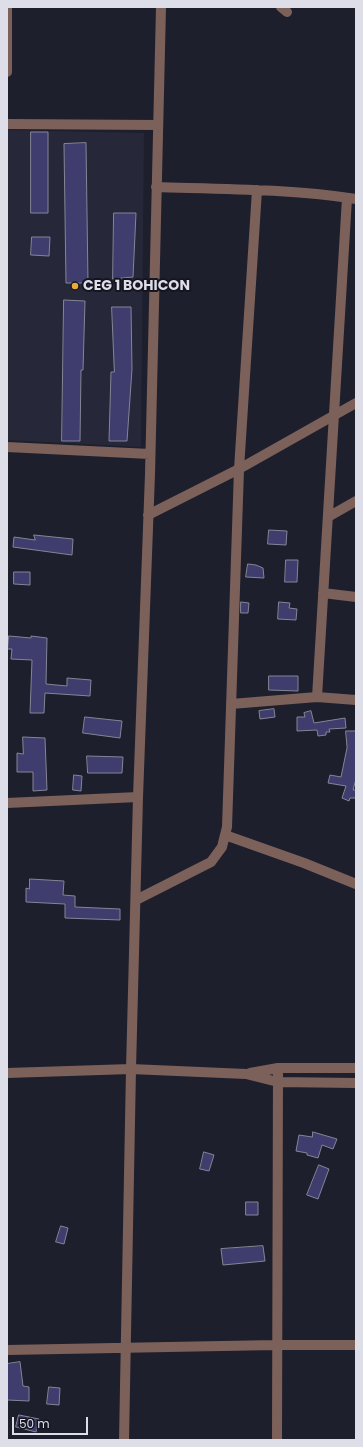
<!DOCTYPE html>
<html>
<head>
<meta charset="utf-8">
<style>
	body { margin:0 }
	#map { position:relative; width:363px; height:1447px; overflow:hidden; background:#1e1f2c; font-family:Poppins,sans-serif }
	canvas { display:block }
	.frame { position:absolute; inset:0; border:8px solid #dddee7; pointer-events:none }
	.scale { position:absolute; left:12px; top:1417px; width:76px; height:18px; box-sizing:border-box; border:2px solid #dddee7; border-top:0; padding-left:5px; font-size:12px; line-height:14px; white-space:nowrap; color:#dddee7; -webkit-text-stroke:3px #151522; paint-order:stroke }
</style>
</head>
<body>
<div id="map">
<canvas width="363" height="1447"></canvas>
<div class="frame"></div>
<div class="scale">50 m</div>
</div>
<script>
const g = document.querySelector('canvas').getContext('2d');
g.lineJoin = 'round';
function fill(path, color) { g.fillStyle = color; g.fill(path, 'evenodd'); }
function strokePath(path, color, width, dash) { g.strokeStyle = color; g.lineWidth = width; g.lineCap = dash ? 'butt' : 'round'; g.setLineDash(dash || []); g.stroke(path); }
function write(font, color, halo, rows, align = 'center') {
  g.font = font + ' Poppins,sans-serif'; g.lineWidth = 4; g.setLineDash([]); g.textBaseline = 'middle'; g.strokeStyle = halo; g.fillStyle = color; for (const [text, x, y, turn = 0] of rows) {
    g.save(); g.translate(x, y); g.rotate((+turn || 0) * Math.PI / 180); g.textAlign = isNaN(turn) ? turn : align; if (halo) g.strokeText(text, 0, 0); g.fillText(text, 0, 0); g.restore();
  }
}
const built = new Path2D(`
	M 7,130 L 144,133 L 141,447 L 7,440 Z`);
const building = new Path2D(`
	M 31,132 L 48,132 L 48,213 L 31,213 Z
	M 86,143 L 88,283 L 66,283 L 64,144 Z
	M 114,213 L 136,213 L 133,277 L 113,279 Z
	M 32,237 L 50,237 L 49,256 L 31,255 Z
	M 64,300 L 85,301 L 83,370 L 81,370 L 80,441 L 62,441 Z
	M 112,307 L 131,307 L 132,369 L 127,441 L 109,441 L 111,372 L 114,372 Z
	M 269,530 L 287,531 L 286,545 L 268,544 Z
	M 34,535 L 73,539 L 72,555 L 13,547 L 14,537 L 35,540 Z
	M 286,560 L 298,560 L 297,582 L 285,582 Z
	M 248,564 L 256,565 L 263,568 L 264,578 L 246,577 Z
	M 14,572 L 30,572 L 30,585 L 14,584 Z
	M 241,602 L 249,603 L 248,613 L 241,613 Z
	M 279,602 L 290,603 L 289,608 L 297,609 L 296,620 L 278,619 Z
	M 9,636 L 31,638 L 31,636 L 47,638 L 46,684 L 67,686 L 67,678 L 91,680 L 90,696 L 45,693 L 44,713 L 30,713 L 32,660 L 11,659 L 12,649 L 8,649 Z
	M 269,676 L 298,676 L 298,691 L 269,690 Z
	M 274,709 L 275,717 L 260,719 L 259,711 Z
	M 311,711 L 314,723 L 345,718 L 346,728 L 329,729 L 330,732 L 326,732 L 326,735 L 318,736 L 317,730 L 297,731 L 297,717 L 305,717 L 304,713 Z
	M 85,717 L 122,721 L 120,738 L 83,733 Z
	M 346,731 L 356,731 L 356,779 L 353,790 L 356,790 L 356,798 L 350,798 L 349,801 L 342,798 L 346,786 L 328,783 L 330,775 L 341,777 L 347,748 Z
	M 23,737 L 45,738 L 47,790 L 33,791 L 33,772 L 17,772 L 17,753 L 23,754 Z
	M 87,756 L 123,757 L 122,773 L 88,773 Z
	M 74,775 L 82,776 L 81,791 L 73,790 Z
	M 30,879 L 64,881 L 63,895 L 75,896 L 75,907 L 120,909 L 120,920 L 65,918 L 65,904 L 26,902 L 26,888 L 29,889 Z
	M 313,1132 L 337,1139 L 333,1149 L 322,1145 L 318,1158 L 307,1155 L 307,1153 L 296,1151 L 299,1135 L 312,1137 Z
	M 204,1152 L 214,1155 L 209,1171 L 200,1169 Z
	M 319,1165 L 329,1169 L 318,1199 L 307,1195 Z
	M 246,1202 L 258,1202 L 258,1215 L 246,1215 Z
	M 61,1226 L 68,1228 L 64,1244 L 56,1242 Z
	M 263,1246 L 265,1261 L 223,1265 L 221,1249 Z
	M 20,1362 L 23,1386 L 29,1387 L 29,1401 L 7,1400 L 7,1364 Z
	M 49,1387 L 60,1388 L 59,1405 L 47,1404 Z
	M 19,1415 L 39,1419 L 36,1432 L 16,1427 Z`);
const minor = new Path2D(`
	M 281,7 L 287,12
	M 7,72 L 7,7
	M 7,124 L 158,125
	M 156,187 C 223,189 290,189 356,199
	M 7,447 L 150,454
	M 148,515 L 239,469 L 356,403
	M 328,517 L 356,501
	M 323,593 L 356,597
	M 317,697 L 347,198
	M 231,704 L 317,697 L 356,700
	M 7,803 L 138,797
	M 225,835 L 304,863 L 356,884
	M 136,900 L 211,862 L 222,847 L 227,827 L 239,469 L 257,190
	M 7,1073 L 131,1069 L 246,1074 L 278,1082 L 356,1083
	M 250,1073 L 278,1068 L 356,1068
	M 7,1350 L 276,1345 L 356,1345
	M 124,1440 L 131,1069 L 138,797 L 150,474 L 161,7
	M 277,1440 L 278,1068`);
const markers = [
	[75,286,4,"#eaaa38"]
];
const poiNames = [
	["CEG 1 BOHICON",83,286]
];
fill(built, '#27273a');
fill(building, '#3f3d6d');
strokePath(building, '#858596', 1);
strokePath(minor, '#7c615b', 10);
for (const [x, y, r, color] of markers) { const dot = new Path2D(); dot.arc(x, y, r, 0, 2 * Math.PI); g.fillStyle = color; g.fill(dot); strokePath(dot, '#151522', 1.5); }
write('bold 14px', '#dddee7', '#151522', poiNames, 'left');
</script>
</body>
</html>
